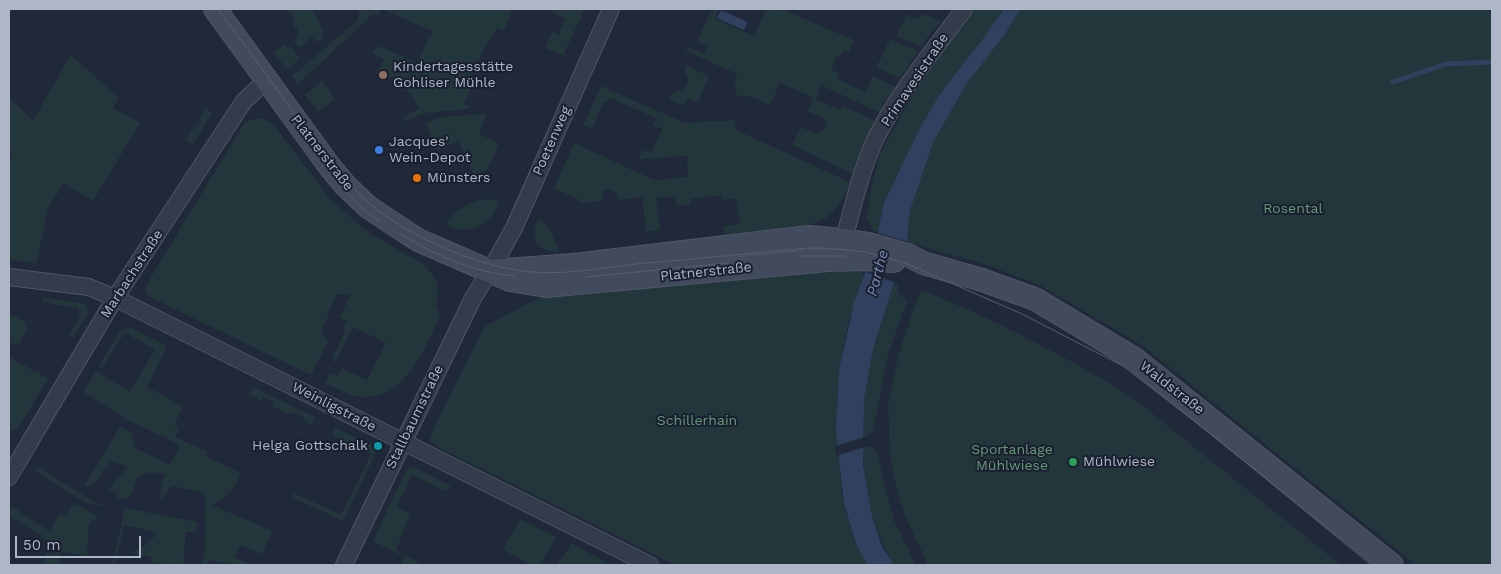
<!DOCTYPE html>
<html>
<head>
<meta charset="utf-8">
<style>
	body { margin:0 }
	#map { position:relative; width:1501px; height:574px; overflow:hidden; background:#20293a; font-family:"Work Sans",sans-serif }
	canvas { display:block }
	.frame { position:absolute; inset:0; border:10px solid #afb6c7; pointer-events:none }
	.scale { position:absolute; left:15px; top:536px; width:126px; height:22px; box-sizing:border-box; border:2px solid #afb6c7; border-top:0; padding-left:6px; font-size:15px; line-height:18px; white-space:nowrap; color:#afb6c7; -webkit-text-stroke:4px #1a202f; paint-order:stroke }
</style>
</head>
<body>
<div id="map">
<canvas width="1501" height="574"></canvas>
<div class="frame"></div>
<div class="scale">50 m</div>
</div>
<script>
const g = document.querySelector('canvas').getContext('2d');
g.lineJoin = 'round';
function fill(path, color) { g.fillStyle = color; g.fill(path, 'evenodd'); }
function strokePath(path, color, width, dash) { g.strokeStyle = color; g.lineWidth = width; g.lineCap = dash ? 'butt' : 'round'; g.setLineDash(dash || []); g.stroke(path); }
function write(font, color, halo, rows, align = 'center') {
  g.font = font + ' "Work Sans",sans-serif'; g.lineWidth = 4; g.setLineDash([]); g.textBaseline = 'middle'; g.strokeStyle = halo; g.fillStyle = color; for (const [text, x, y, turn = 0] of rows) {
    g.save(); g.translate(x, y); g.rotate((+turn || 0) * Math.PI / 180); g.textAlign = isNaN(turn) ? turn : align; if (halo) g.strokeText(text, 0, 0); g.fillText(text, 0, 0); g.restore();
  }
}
const green = new Path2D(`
	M 287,9 L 312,9 L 323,30 L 323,38 L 317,42 L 312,37 L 299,48 L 294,41 L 297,39 L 295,36 L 299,33 L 292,22 L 295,19 Z
	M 359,9 L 513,9 L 504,31 L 497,28 L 482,53 L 470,80 L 473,82 L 464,104 L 470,107 L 467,109 L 425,113 L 404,122 L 403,117 L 420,108 L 402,84 L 402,79 L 380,76 L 376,72 L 384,60 L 371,52 L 379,46 L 417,63 L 429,38 L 434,32 L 382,9 L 378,16 L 373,14 L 298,84 L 292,76 L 358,20 Z
	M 546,9 L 585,9 L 563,55 L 545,48 L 552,32 L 559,35 L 565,19 Z
	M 712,9 L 719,9 L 715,19 L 754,36 L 766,9 L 781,9 L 854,40 L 849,52 L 844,50 L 840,57 L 837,56 L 831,70 L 839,74 L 837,79 L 865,92 L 873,76 L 895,87 L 883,104 L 880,113 L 821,85 L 816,99 L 840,110 L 843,106 L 876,121 L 853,174 L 792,145 L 801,127 L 814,133 L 821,133 L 827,125 L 823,118 L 808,111 L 814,98 L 780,83 L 770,106 C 759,99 750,95 737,96 L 734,87 L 737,74 L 686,51 L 688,46 L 704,54 L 707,46 L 697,41 Z
	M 974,9 L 1492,9 L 1492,565 L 1416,565 L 1143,346 L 1041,286 L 987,265 L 907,242 L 873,230 L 867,217 L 870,193 L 880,154 L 922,77 Z
	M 922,14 L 941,21 L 921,46 L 897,36 L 906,15 L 919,19 Z
	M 890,39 L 918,51 L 900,78 L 876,68 Z
	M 284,45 L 288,48 L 291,46 L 300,58 L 287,70 L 274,52 Z
	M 71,55 L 119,98 L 113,108 L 140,123 L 93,201 L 64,183 L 47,210 L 37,263 L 9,260 L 9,162 L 12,156 L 9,153 L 9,97 L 33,120 Z
	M 685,65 L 709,76 L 698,102 L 688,98 L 684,106 L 669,99 L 672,93 L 678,90 L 684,92 L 689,78 L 686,76 Z
	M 322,80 L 335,99 L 318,112 L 305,95 Z
	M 601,86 L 685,123 L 735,120 L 736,130 L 850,182 C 845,195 838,208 827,217 C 808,231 749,232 724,235 L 724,226 L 740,224 L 736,198 L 722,200 L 721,195 L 691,199 L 691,204 L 676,206 L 675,196 L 656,198 L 660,230 L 646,232 L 642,197 L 618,200 L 616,193 L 611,189 L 604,191 L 601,201 L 579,203 L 578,199 L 554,188 L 574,143 L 654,180 L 688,177 L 687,156 L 639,159 L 642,150 L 651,153 L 662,129 L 653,125 L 656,118 L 610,98 L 607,102 L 604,101 L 592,129 L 583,125 Z
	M 205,108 L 212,113 L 193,144 L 186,140 L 193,127 L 197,126 L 200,121 L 199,118 Z
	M 483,114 L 486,115 L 479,134 L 497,142 L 498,147 L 487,170 L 474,176 L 459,141 L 437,150 L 426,124 L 441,117 Z
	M 257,118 L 265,119 L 273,124 L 332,201 L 368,232 L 426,266 L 437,282 L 438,291 L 436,304 L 440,316 C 425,347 408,397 365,397 C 352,398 337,388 325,383 L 330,373 L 338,376 L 342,368 L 367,380 L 386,343 L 353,327 L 335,363 L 332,358 L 345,331 L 344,327 L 347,321 L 339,318 L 351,294 L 337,294 L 328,312 L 329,314 L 321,332 L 328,342 L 311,375 L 148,296 L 145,290 L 148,282 L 245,122 Z
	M 490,199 L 496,200 L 499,202 C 496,208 493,215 488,220 C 479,229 460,234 448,225 L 447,220 C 459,208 473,200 490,199 Z
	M 538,218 C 550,227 554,238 558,251 L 556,252 C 534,249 531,238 538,218 Z
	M 860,269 L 864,277 C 839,337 833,402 840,467 C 841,479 841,493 844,505 C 849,526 858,546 867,565 L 675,565 L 434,445 L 430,440 L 434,428 L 485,326 L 541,297 L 646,288 L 802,270 Z
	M 898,284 L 897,292 L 907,301 L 888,354 L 873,432 L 865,437 L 863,436 L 864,400 L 873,349 L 893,285 Z
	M 923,291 C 966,307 1008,328 1048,349 C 1079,366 1109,381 1138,402 L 1341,565 L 928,565 L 905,516 L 894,478 L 890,452 L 888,405 L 898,356 L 918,296 Z
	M 43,297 L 86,304 L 89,312 L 72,338 L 69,336 L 80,316 L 78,308 L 42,302 Z
	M 9,314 L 27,323 L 25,326 L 28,328 L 19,344 L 9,343 Z
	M 131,328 L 167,346 L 147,387 L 183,406 L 174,425 L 179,428 L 175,437 L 208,452 L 206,456 L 241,473 C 233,491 228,496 212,505 L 272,531 L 262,554 L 240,545 L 234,557 L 252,565 L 237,565 L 209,560 L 207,565 L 202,565 L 205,549 L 205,493 L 172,486 C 166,490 166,497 159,501 L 164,474 C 118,464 147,505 116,498 L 117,492 L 108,490 L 128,466 L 111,461 L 95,482 L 88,487 L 84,486 L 120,427 L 131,432 L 135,448 L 170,465 L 180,445 L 130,421 L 83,392 L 96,371 L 130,392 L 155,350 L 125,332 L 102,368 L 99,366 L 119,332 Z
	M 9,356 L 35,372 L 38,371 L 43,377 L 49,377 L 17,430 L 9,429 Z
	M 253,387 L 315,417 L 312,425 L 303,421 L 305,418 L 293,412 L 291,415 L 272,406 L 274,402 L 263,397 L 261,401 L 249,395 Z
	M 335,428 L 372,445 L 375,450 L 374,456 L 343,521 L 292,497 L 294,493 L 341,515 L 371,454 L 332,435 Z
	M 867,447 L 872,447 L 878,453 L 883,480 L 894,520 L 916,565 L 894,565 C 873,531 862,488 863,448 Z
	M 37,466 L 94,502 L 102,504 L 102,506 L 86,503 L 34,470 Z
	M 414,467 L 451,486 L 446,491 L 412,475 L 397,507 L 410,514 L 396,550 L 423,565 L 401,565 L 405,557 L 373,541 L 406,470 Z
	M 74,503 L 99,517 L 89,523 L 87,556 L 61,552 L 59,565 L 44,565 L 46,553 L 53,553 L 55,542 L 47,540 L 9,515 L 11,506 L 49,531 L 60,514 L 65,517 Z
	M 125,508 L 197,522 L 196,532 L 186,532 L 183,565 L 168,565 L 151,562 L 151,557 L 128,553 C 141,549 150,544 157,532 L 124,525 L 115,565 L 112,565 Z
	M 520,519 L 556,537 L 540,565 L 531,565 L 503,550 Z
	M 572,544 L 606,562 L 605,565 L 556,565 Z`);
const water = new Path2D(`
	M 1004,9 L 1020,9 L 1005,34 L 967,83 L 933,142 L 910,210 L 907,241 L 873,349 L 864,400 L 863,466 L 872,516 L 882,547 L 894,565 L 867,565 L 856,543 L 844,504 L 836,431 L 839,371 L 854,302 L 864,276 L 878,232 L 884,203 L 920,128 L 940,94 L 982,40 Z
	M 721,10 L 748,22 L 744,30 L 717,18 Z`);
const pier = new Path2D(`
	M 875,232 L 909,242 L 896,283 L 863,271 Z
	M 865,437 L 865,447 L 836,456 L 835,446 Z`);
const stream = new Path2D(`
	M 1393,82 L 1446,64 L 1492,62`);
const minor = new Path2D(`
	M 844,240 C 853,205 861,170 876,138 C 898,93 934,50 964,9
	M 9,277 L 89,287 L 115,298 L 650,565
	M 9,477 L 115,298 L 244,101 L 267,80
	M 344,565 L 473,298 L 490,271 L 514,228 L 611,9`);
const secondary = new Path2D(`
	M 215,9 L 330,167 L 345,185 L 368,207 L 418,240 L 510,280 L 546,286 L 828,260 L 864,259 L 894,261
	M 490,271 L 574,265 L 809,237 L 844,240 L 869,244 L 908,255 L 923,263 L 982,280 L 1035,299 L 1135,359 L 1392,565`);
const tram = new Path2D(`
	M 218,9 C 242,42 267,75 291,109 C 312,138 332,167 357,192 C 398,233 474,267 532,272 C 570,275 608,267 645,263 C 699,259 753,253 807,248 L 825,248 L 866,252 L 905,263 L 1022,314 L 1123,366 L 1210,433 L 1371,565
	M 345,191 L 363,209 L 379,221
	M 402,235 C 440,257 470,271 514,276
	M 800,256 L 845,256
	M 586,277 L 728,263`);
const markers = [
	[383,75,5,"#8d6e63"],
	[379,150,5,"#3f7fe0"],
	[417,178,5,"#e8710a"],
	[378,446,5,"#0f9aa8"],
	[1073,462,5,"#2e9e5b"]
];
const poiNames = [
	["Kindertagesstätte",393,67],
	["Gohliser Mühle",393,83],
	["Jacques'",389,142],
	["Wein-Depot",389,158],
	["Münsters",427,178],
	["Helga Gottschalk",368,446,"right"],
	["Mühlwiese",1083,462]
];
const streetNames = [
	["Primavesistraße",915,80,-56],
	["Poetenweg",552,141,-66],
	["Platnerstraße",322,153,52],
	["Platnerstraße",706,272,-6],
	["Marbachstraße",132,274,-57],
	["Waldstraße",1172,388,38],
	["Weinligstraße",334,407,27],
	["Stallbaumstraße",415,417,-64]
];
const parkNames = [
	["Rosental",1293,209],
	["Schillerhain",697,421],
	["Sportanlage",1012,450],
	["Mühlwiese",1012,466]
];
const waterNames = [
	["Parthe",878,273,-75]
];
fill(green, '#22363b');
fill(water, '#324060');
fill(pier, '#20293a');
strokePath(stream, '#324060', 5);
strokePath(minor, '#4f5665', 18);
strokePath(secondary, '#4f5665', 24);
strokePath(minor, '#343b4b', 16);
strokePath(secondary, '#424a5e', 22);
strokePath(tram, '#565e72', 1);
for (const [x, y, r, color] of markers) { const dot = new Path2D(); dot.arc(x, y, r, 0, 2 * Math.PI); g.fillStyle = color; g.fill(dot); strokePath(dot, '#1a202f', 2); }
write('14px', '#afb6c7', '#1a202f', poiNames, 'left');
write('14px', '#afb6c7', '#1a202f', streetNames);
write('14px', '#659976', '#1a202f', parkNames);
write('italic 15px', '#7588b1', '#1a202f', waterNames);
</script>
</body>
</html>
